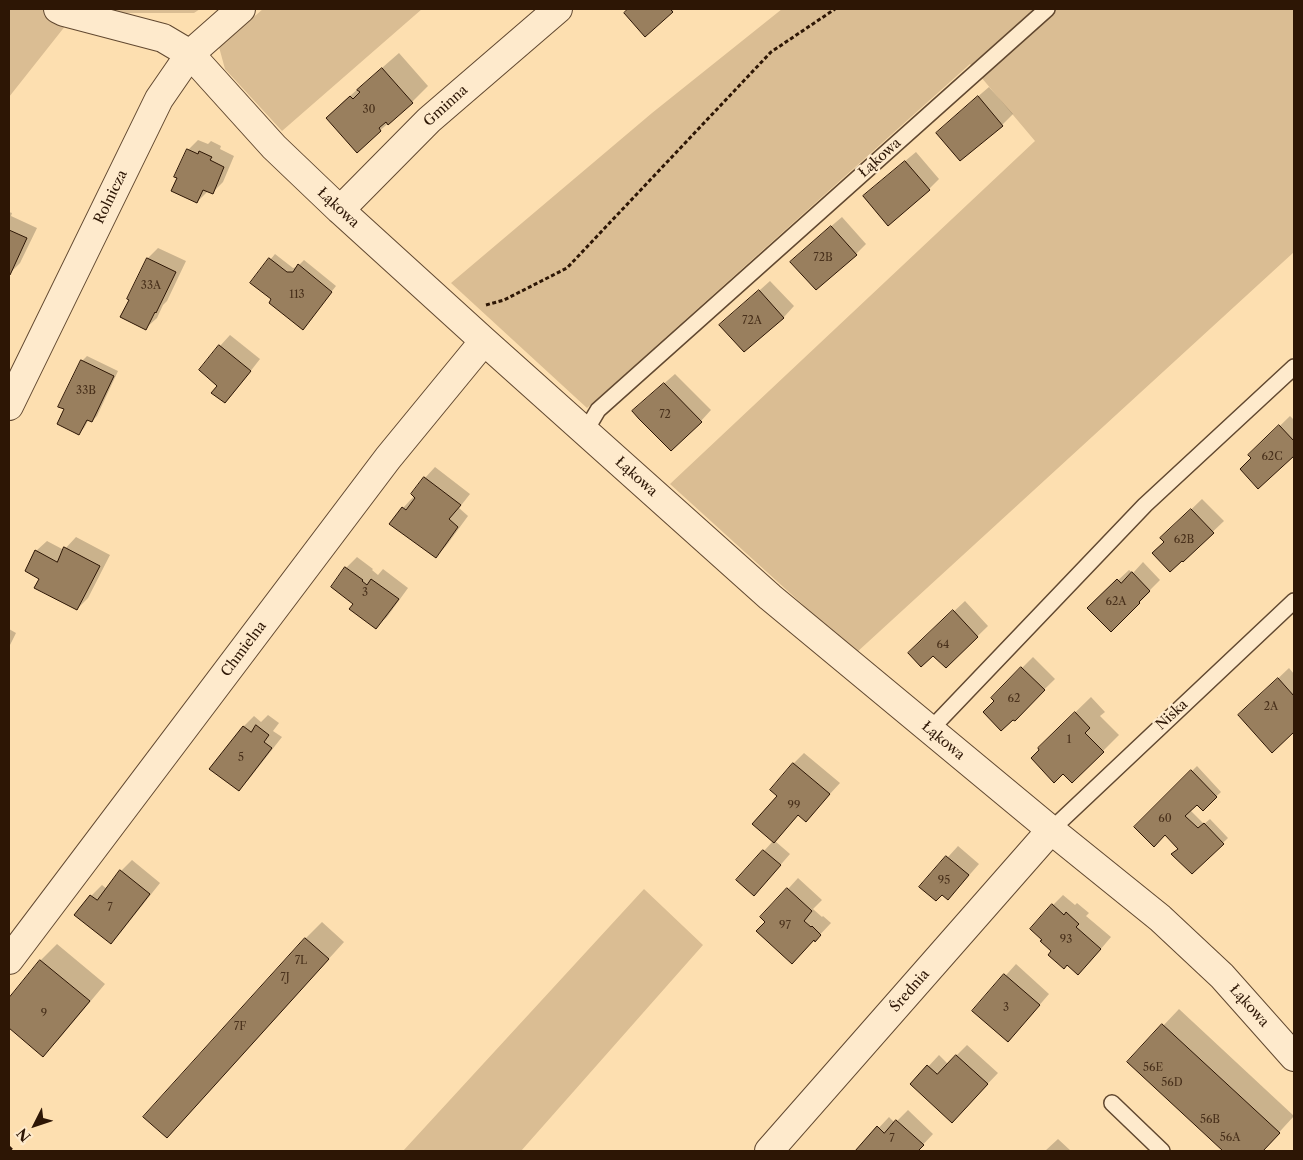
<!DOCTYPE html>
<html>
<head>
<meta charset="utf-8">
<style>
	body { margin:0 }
	#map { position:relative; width:1303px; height:1160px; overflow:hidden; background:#fddfb0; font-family:"Libre Caslon Text",serif }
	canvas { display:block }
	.frame { position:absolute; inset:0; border:10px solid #2d1605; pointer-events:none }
	.north { position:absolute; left:10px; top:1100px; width:50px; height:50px; -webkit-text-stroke:4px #feeacc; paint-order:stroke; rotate:229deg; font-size:14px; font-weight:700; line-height:20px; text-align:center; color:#2d1605 }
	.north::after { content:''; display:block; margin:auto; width:18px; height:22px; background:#2d1605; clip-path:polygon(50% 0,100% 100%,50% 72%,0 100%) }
</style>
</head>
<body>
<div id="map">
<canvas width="1303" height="1160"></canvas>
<div class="frame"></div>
<div class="north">N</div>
</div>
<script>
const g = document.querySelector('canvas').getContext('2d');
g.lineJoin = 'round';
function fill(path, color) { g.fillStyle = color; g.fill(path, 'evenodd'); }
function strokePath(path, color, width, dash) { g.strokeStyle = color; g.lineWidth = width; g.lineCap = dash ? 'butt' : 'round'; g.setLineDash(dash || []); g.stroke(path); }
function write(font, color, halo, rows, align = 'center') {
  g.font = font + ' "Libre Caslon Text",serif'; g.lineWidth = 4.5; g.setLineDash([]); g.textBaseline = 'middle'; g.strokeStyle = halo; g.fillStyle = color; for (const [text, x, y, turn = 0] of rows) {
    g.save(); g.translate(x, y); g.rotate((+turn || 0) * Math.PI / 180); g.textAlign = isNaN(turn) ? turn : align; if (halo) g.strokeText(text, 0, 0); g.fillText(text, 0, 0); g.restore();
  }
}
const green = new Path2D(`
	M 9,9 L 55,9 L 66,25 L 9,97 Z
	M 104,9 L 200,9 L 194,13 L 115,13 Z
	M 263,9 L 422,9 L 282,131 L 225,69 L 219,47 Z
	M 782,9 L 1294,9 L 1294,252 L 856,653 L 670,484 L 1035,141 L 970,64 L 587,408 L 451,283 L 652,113 Z
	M 644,889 L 703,945 L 521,1151 L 403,1151 Z`);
const shadow = new Path2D(`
	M 630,9 L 675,9 L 645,35 L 626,13 Z
	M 399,53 L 428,86 L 412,102 L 357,151 L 327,118 L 343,102 Z
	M 989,87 L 1013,114 L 1002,125 L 961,160 L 948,122 Z
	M 198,140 L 208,144 L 211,141 L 221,146 L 220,149 L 234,156 L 223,182 L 212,193 L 208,191 L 197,202 L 188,150 Z
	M 916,152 L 939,179 L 929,189 L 875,186 Z
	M 9,212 L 12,213 L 11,216 L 37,228 L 20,263 L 11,272 L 9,276 Z
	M 842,217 L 866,244 L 856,254 L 802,251 Z
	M 158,248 L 186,261 L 167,301 L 163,305 L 157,318 L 146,328 L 148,258 Z
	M 275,254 L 293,268 L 297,267 L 304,260 L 336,286 L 307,323 L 272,299 L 252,282 Z
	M 770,281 L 794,306 L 784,317 L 744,350 L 721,325 Z
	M 230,335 L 260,359 L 235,391 L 224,401 L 218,386 L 220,346 Z
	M 87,356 L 118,371 L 97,416 L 92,421 L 89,419 L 84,428 L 79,433 L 82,361 Z
	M 675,374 L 711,410 L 701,421 L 645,400 Z
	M 1290,416 L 1294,420 L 1294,454 L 1258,487 L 1253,458 L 1250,455 Z
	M 435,467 L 470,494 L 459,508 L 468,516 L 446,546 L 435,557 L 403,508 L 414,496 L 412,494 L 425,478 Z
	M 1202,499 L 1224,521 L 1183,560 L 1165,541 L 1172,528 Z
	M 76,537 L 110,555 L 88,598 L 77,609 L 40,578 L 36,551 L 47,541 L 64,550 Z
	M 357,557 L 373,569 L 372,570 L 378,575 L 383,569 L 408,588 L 387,617 L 376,627 L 355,604 L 332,587 L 346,568 Z
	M 1143,562 L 1160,580 L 1149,591 L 1150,592 L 1111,630 L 1100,597 L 1129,570 L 1133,573 Z
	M 965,601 L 988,626 L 946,667 L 920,643 Z
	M 9,629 L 16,633 L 9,647 Z
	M 1033,657 L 1055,679 L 1014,719 L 993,697 Z
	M 1289,668 L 1294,674 L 1294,731 L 1272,751 L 1250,705 Z
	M 1091,697 L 1105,712 L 1100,716 L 1119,735 L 1103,751 L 1055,732 Z
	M 268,715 L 279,723 L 273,731 L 282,737 L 249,779 L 239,790 L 211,768 L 244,726 L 254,716 L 261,722 Z
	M 804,753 L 840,783 L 806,820 L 799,814 L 775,841 L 790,854 L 764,884 L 764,851 L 773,841 L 778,796 L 794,763 Z
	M 1197,766 L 1221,792 L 1203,809 L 1197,803 L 1190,810 L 1204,824 L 1210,819 L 1228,838 L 1192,873 L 1173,854 L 1179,848 L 1165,833 L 1136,827 Z
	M 958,846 L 979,864 L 958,888 L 948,899 L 942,894 L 921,887 Z
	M 132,860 L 160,883 L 121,932 L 111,942 L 76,915 L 91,896 L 102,885 L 107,889 L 121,871 Z
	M 798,878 L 822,900 L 813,909 L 822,917 L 823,916 L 831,923 L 815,940 L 766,921 L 788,889 Z
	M 1063,895 L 1075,905 L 1077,903 L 1089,913 L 1086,916 L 1111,937 L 1089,963 L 1053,951 L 1053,905 Z
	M 322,922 L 344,942 L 183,1120 L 145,1117 L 306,938 Z
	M 57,944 L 105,984 L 59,1039 L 43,1055 L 9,1026 L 9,1000 L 41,960 Z
	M 1016,964 L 1049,994 L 1018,1030 L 974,1011 Z
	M 1179,1009 L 1294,1116 L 1262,1151 L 1225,1151 L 1129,1062 Z
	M 967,1045 L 998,1073 L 962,1111 L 912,1084 L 939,1055 L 948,1064 Z
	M 908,1110 L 933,1134 L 917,1151 L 857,1151 L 889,1117 L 895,1123 Z
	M 1058,1139 L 1071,1151 L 1045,1151 Z`);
const building = new Path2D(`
	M 628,9 L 670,9 L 673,12 L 645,37 L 624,13 Z
	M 382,68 L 413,103 L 388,125 L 386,122 L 379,128 L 381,131 L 357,153 L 326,118 L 350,96 L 353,99 L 360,92 L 357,90 Z
	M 978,96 L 1003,126 L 960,161 L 936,133 Z
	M 187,149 L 198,154 L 199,151 L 212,157 L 210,160 L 224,167 L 213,194 L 203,190 L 197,203 L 171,191 L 177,178 L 174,177 Z
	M 905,161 L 930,190 L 888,226 L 863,196 Z
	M 831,226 L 857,255 L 816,290 L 790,262 Z
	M 9,230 L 27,238 L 10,275 L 9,274 Z
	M 147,258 L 176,272 L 156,313 L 155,312 L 146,330 L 120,317 L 129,300 L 127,299 Z
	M 269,258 L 287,272 L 293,272 L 298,264 L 332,292 L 303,330 L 269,303 L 271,299 L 250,283 Z
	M 759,290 L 784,318 L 744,352 L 719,325 Z
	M 219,345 L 251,371 L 225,403 L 211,393 L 217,386 L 216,385 L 199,370 Z
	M 81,360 L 114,376 L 92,422 L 87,420 L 79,435 L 57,424 L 64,409 L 58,407 Z
	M 664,383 L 702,422 L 671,451 L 639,419 L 632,411 Z
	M 1279,425 L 1294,441 L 1294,456 L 1258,489 L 1240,469 L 1251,458 L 1248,455 Z
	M 424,477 L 461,505 L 449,519 L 458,527 L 436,558 L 389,524 L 402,507 L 406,510 L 415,498 L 411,494 Z
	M 1191,509 L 1214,533 L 1183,562 L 1182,561 L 1170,572 L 1152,553 L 1164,542 L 1160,538 Z
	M 64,547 L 100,566 L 77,610 L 34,588 L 39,579 L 25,571 L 35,550 L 57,562 Z
	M 345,567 L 363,580 L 362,581 L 367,585 L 371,579 L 399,599 L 376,629 L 349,609 L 353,604 L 331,587 Z
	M 1132,572 L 1150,591 L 1139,602 L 1140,603 L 1111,632 L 1087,608 L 1117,579 L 1121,583 Z
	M 953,610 L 978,637 L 946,668 L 933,656 L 921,667 L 908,653 Z
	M 1021,667 L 1045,690 L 1015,721 L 1013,720 L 1001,731 L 983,712 L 994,701 L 991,698 Z
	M 1278,678 L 1294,696 L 1294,732 L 1272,753 L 1238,715 Z
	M 1075,712 L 1090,728 L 1085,733 L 1104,752 L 1072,783 L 1063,774 L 1054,783 L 1031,758 L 1039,750 L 1038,748 Z
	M 256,725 L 269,735 L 264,742 L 272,748 L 239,791 L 209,769 L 243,726 L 251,732 Z
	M 793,763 L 830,794 L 806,822 L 798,815 L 774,843 L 752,824 L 777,796 L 770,790 Z
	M 1191,770 L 1217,797 L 1203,811 L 1197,805 L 1185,816 L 1198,828 L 1204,823 L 1224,844 L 1192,874 L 1171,854 L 1178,849 L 1165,835 L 1154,847 L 1134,827 Z
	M 763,850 L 781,865 L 754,896 L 736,880 Z
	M 946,856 L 969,875 L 948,900 L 942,895 L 936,901 L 919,887 Z
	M 120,870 L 150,894 L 111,944 L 74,915 L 90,895 L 97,900 Z
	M 787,888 L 812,911 L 804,921 L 811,927 L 812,926 L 821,935 L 815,942 L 814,940 L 792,964 L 756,931 L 765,922 L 760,917 Z
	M 1052,904 L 1064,915 L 1066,912 L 1079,924 L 1076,927 L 1101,949 L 1078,975 L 1067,965 L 1064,969 L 1048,955 L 1051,951 L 1040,941 L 1042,940 L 1030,929 Z
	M 305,938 L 329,959 L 167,1138 L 143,1117 Z
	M 40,960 L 90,1001 L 43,1057 L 9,1028 L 9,998 Z
	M 1004,974 L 1040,1005 L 1008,1042 L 972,1011 Z
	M 1162,1024 L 1280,1133 L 1263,1151 L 1223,1151 L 1127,1062 Z
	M 956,1055 L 988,1084 L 952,1123 L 910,1084 L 927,1065 L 937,1074 Z
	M 896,1120 L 924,1145 L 918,1151 L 855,1151 L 877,1126 L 884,1133 Z`);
const path = new Path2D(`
	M 486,305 L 504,300 L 567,268 L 771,52 L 835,9
	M 9,1147 L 13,1151`);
const service = new Path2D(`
	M 585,432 L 598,410 L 1047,9
	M 930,730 L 1145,505 L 1294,367
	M 1051,830 L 1294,601
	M 1112,1103 L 1162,1151`);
const minor = new Path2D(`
	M 58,9 L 64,12 L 163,38 L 190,54 L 274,147 L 340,210 L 484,341 L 770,597 L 1051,830 L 1160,918 L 1222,976 L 1294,1057
	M 340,210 L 429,120 L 558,9
	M 9,960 L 388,458 L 484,341
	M 769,1151 L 1051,830`);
const tertiary = new Path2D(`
	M 9,406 L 159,99 L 190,54 L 241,9`);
const numberNames = [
	["30",369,110],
	["72B",823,258],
	["33A",151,286],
	["113",297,295],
	["72A",752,321],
	["33B",86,391],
	["72",665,415],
	["62C",1272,457],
	["62B",1184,540],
	["3",365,593],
	["62A",1116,602],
	["64",943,645],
	["62",1014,699],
	["2A",1271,707],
	["1",1069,740],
	["5",241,758],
	["99",794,806],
	["60",1165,819],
	["95",944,881],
	["7",110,908],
	["97",785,926],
	["93",1066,940],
	["7L",301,961],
	["7J",285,978],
	["3",1006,1008],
	["9",44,1014],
	["7F",240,1027],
	["56E",1153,1068],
	["56D",1172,1083],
	["56B",1210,1120],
	["56A",1230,1138],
	["7",892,1139]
];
const streetNames = [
	["Gminna",446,106,-42],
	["Łąkowa",880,158,-42],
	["Rolnicza",111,197,-64],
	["Łąkowa",338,208,43],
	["Łąkowa",636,477,42],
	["Chmielna",244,649,-53],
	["Niska",1172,715,-43],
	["Łąkowa",943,741,40],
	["Średnia",910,991,-49],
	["Łąkowa",1249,1006,48]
];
fill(green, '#dabd93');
fill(shadow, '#0003');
fill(building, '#997f5e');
strokePath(building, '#2d1605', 1);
strokePath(service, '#614830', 18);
strokePath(minor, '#614830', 30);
strokePath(tertiary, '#614830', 30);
strokePath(path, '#2d1605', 3, [4, 2.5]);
strokePath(service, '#feeacc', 15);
strokePath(minor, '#feeacc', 28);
strokePath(tertiary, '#feeacc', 28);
write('11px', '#48301b', null, numberNames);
write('14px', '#2d1605', '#feeacc', streetNames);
</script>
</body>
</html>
